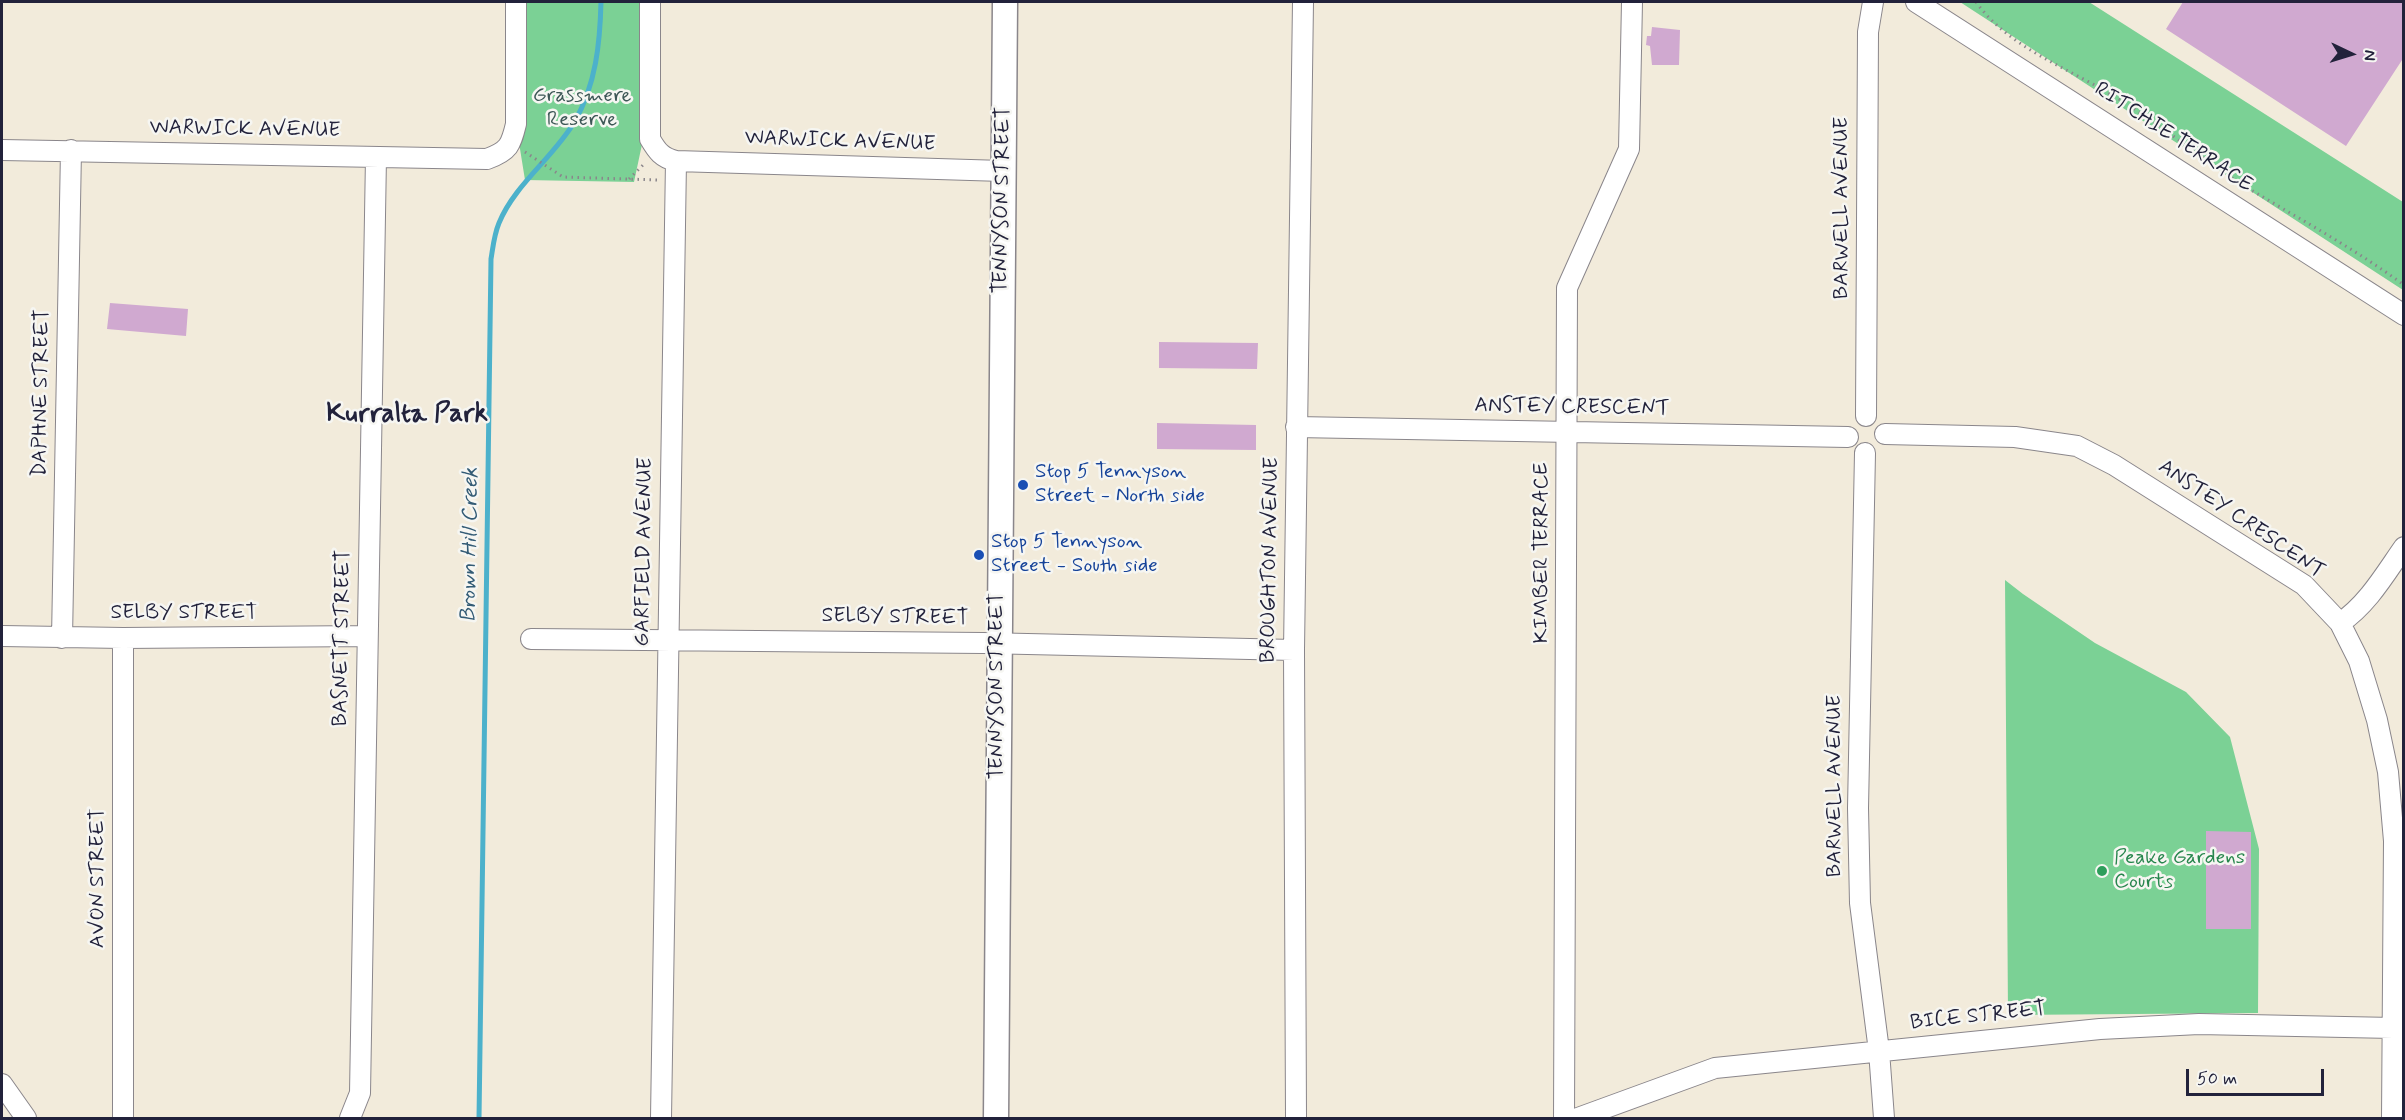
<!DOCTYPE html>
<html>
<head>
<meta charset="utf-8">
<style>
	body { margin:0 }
	#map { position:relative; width:2405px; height:1120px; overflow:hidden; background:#f2ebdb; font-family:Mynerve,sans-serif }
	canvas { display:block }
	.frame { position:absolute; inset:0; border:3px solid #22223b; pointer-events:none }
	.north { position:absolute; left:2321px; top:24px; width:60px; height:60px; -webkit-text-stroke:4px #f6f6f2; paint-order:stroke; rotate:94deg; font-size:16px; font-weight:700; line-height:24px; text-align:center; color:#22223b }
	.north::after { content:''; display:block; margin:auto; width:21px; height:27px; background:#22223b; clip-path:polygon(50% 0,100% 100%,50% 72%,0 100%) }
	.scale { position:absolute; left:2186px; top:1069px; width:138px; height:27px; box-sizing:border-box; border:3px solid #22223b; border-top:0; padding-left:8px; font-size:18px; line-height:21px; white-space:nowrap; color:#22223b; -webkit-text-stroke:4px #f6f6f2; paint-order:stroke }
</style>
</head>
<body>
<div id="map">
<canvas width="2405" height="1120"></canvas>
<div class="frame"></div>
<div class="north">N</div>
<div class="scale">50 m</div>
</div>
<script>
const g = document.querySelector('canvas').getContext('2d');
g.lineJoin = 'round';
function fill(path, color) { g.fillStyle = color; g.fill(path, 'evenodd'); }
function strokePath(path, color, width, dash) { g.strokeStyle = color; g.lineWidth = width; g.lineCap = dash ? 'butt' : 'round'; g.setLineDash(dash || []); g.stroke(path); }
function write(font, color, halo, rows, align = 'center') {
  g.font = font + ' Mynerve,sans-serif'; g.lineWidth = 5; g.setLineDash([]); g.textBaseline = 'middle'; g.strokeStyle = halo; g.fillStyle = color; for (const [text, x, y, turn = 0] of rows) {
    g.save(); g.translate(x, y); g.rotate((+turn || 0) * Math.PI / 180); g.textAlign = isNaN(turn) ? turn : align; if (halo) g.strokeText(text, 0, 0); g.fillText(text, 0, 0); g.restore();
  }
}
const green = new Path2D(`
	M 517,2 L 650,2 L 648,116 L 634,182 L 525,180 L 516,124 Z
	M 1960,2 L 2089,2 L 2403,202 L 2403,290 Z
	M 2005,580 L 2023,594 L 2095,643 L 2186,692 L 2230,737 L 2259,849 L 2258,1013 L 2008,1015 Z`);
const stream = new Path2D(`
	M 479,1118 L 491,259 C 493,247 494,235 499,223 C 515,184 554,157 575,121 C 596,84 600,43 601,2`);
const building = new Path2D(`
	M 2183,2 L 2404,2 L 2404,57 L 2346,146 L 2166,29 Z
	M 1652,27 L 1680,30 L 1679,65 L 1652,65 L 1650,46 L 1646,45 L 1647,36 L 1651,36 Z
	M 110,303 L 188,309 L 186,336 L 107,329 Z
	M 1159,342 L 1258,343 L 1257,369 L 1159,368 Z
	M 1157,423 L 1256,425 L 1256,450 L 1157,449 Z
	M 2206,831 L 2251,832 L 2251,929 L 2206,929 Z`);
const path = new Path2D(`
	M 1976,2 C 2010,49 2069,68 2117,98 C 2160,124 2199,157 2241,184 C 2296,217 2352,247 2404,285
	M 525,152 L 563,177 L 658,180
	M 629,179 L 645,163`);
const minor = new Path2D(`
	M 650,2 L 650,139 C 657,151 662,158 676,161 L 1003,171
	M 1916,2 L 2404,315
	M 2,150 L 487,159 C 509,151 511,145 516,124 L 516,2
	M 1866,416 L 1868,32 L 1873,2
	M 1296,427 L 1848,437
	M 1885,434 L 2015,437 L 2077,446 L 2114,465 L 2304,585 L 2340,623 L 2359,661 L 2377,720 L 2388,772 L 2394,841 L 2392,1118
	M 1865,453 L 1858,808 L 1860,903 L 1879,1051 L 1884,1118
	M 2340,623 C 2368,604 2385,574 2404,547
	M 2,636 L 123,638 L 367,636
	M 62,638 L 71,150
	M 531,639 L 983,643 L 1294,650
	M 2,1084 L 26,1118
	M 123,1118 L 123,638
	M 350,1118 L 360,1093 L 376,157
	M 661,1118 L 676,161
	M 1296,1118 L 1294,650 L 1303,2
	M 1564,1118 L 1567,288 L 1629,149 L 1632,2
	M 1578,1118 L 1715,1068 L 2100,1029 L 2199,1024 L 2393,1028`);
const tertiary = new Path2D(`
	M 996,1118 L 1005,2`);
const markers = [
	[1023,485,6,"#1a4fb4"],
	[979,555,6,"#1a4fb4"],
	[2102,871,6,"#2e9e5b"]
];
const parkNames = [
	["Grassmere",582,97],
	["Reserve",582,121]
];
const streetNames = [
	["WARWICK AVENUE",245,130,1],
	["RITCHIE TERRACE",2173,138,33],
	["WARWICK AVENUE",840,142,2],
	["TENNYSON STREET",1003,200,-89],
	["BARWELL AVENUE",1843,208,-90],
	["DAPHNE STREET",42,393,-89],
	["ANSTEY CRESCENT",1572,408,1],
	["ANSTEY CRESCENT",2241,520,34],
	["GARFIELD AVENUE",645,552,-89],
	["KIMBER TERRACE",1543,553,-90],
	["BROUGHTON AVENUE",1271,560,-89],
	["SELBY STREET",184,614],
	["SELBY STREET",895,618,1],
	["BASNETT STREET",343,638,-89],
	["TENNYSON STREET",998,686,-90],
	["BARWELL AVENUE",1836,786,-90],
	["AVON STREET",99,878,-90],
	["BICE STREET",1978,1017,-6]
];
const transitNames = [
	["Stop 5 Tennyson",1035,473],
	["Street - North side",1035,497],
	["Stop 5 Tennyson",991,543],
	["Street - South side",991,567]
];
const leisureNames = [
	["Peake Gardens",2114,859],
	["Courts",2114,883]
];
const waterNames = [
	["Brown Hill Creek",471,545,-89]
];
const districtNames = [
	["Kurralta Park",407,415]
];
fill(green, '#7bd195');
strokePath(stream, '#4cb1cb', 5);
fill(building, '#d0a9d0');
strokePath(minor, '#8a868b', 22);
strokePath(tertiary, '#8a868b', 27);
strokePath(path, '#8a868b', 3, [1.5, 4.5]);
strokePath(minor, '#fff', 20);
strokePath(tertiary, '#fff', 24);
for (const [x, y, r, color] of markers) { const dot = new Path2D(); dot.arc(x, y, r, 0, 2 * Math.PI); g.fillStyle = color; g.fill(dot); strokePath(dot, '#f6f6f2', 2); }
write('21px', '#3d5756', '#f6f6f2', parkNames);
write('21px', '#22223b', '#f6f6f2', streetNames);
write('21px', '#164399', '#f6f6f2', transitNames, 'left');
write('21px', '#27864d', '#f6f6f2', leisureNames, 'left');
write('italic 22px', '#335b75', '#f6f6f2', waterNames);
write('bold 27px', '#22223b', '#f6f6f2', districtNames);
</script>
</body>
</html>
